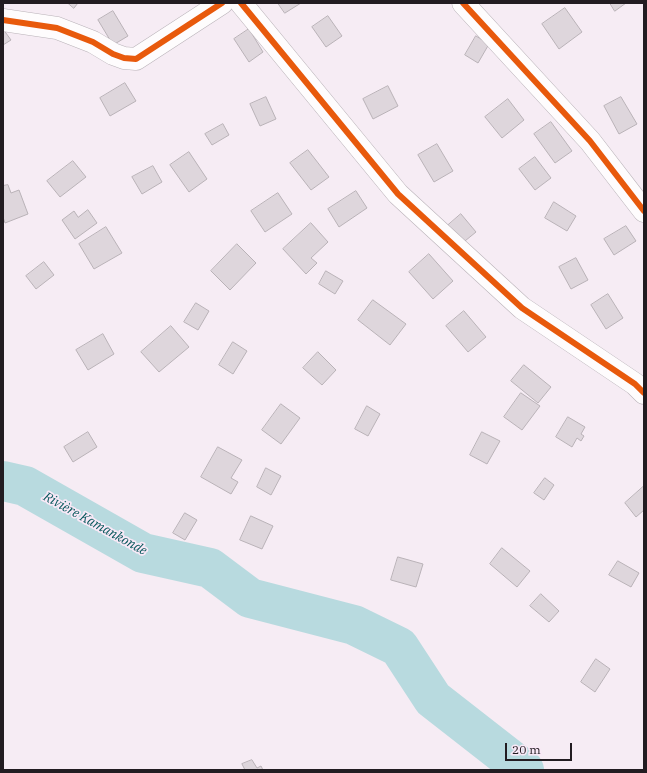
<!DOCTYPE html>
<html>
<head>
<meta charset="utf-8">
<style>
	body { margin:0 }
	#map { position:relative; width:647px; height:773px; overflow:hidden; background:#f6ecf4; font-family:"IBM Plex Serif",serif }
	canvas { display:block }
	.frame { position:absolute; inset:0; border:4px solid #221c21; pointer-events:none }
	.scale { position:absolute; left:505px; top:743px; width:67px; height:18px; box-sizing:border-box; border:2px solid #221c21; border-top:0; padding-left:5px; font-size:12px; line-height:14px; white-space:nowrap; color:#221c21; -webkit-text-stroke:3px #f9e9f7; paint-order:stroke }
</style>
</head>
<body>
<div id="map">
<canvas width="647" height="773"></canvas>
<div class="frame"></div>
<div class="scale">20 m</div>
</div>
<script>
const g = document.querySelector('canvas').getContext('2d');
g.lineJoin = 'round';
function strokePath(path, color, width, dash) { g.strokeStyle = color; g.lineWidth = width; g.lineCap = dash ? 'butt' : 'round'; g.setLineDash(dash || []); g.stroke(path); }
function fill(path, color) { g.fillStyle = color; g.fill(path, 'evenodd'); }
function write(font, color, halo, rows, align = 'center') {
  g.font = font + ' "IBM Plex Serif",serif'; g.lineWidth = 3.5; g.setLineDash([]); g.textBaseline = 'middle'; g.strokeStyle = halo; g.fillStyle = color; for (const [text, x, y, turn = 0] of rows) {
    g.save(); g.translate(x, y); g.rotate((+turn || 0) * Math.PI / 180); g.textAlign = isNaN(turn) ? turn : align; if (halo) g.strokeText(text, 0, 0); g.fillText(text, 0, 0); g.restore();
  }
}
const river = new Path2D(`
	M 3,481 L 25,486 L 143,553 L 210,568 L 250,598 L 354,625 L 399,647 L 433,699 L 524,770`);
const building = new Path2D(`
	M 68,3 L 78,3 L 74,8 Z
	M 278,3 L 301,3 L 285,13 Z
	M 610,3 L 626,3 L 615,11 Z
	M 565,8 L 582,32 L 559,49 L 542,24 Z
	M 113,11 L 128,36 L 113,45 L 98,20 Z
	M 328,16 L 342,36 L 326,47 L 312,27 Z
	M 3,29 L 11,40 L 3,45 Z
	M 249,29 L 263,52 L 249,62 L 234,39 Z
	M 476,36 L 489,44 L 478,63 L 465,55 Z
	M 125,83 L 136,101 L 110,116 L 100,98 Z
	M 388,86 L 398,106 L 373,119 L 363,99 Z
	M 266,97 L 276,119 L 260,126 L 250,104 Z
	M 621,97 L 637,124 L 619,134 L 604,106 Z
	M 508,99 L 524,120 L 502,138 L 485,117 Z
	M 551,122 L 572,151 L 555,163 L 534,134 Z
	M 223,124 L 229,135 L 212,145 L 205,134 Z
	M 437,144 L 453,171 L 434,182 L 418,155 Z
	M 308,150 L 329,177 L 311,190 L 290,163 Z
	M 189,152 L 207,179 L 189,192 L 170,165 Z
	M 535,157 L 551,178 L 535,190 L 519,169 Z
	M 73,161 L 86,177 L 60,197 L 47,181 Z
	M 153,166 L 162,182 L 142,194 L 132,177 Z
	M 8,185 L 11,193 L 19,190 L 28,214 L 5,223 L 3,217 L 3,186 Z
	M 356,191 L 367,208 L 339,227 L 328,209 Z
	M 278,193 L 292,214 L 265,232 L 251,211 Z
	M 554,202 L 576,216 L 567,231 L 545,218 Z
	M 88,210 L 97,223 L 75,239 L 62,220 L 74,211 L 78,217 Z
	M 461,214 L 476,232 L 460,245 L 446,227 Z
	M 311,223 L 328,242 L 311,258 L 317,263 L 306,274 L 283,249 Z
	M 626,226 L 636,241 L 614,255 L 604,239 Z
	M 106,227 L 122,253 L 94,269 L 79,244 Z
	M 237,244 L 256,263 L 230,290 L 211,271 Z
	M 429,254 L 453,281 L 433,299 L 409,272 Z
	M 576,258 L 588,280 L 571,289 L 559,267 Z
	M 44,262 L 54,275 L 36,289 L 26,276 Z
	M 326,271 L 343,281 L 335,294 L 319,284 Z
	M 608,294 L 623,318 L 606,329 L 591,305 Z
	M 373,300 L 406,324 L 390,345 L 358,320 Z
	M 196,303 L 209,311 L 198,330 L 184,322 Z
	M 464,311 L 486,337 L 468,352 L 446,326 Z
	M 171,326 L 189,347 L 159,372 L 141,352 Z
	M 103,334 L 114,354 L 88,370 L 76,350 Z
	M 233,342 L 247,351 L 233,374 L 219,365 Z
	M 318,352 L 336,370 L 322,385 L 303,368 Z
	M 524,365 L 551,387 L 538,403 L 511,381 Z
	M 521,393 L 540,406 L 522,430 L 504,417 Z
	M 281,404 L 300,418 L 281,444 L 262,430 Z
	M 367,406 L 380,414 L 368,436 L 355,429 Z
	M 568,417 L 585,427 L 581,434 L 584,436 L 581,441 L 577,438 L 572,447 L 556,437 Z
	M 88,432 L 97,447 L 73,462 L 64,447 Z
	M 482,432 L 500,441 L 487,464 L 470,455 Z
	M 218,447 L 242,460 L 231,478 L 238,482 L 231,494 L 201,477 Z
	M 266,468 L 281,476 L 271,495 L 257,487 Z
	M 545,478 L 554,485 L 544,500 L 534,493 Z
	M 644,486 L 644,510 L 636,517 L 625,503 Z
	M 185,513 L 197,520 L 185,540 L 173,533 Z
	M 251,516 L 273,526 L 262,549 L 240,540 Z
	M 502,548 L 530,571 L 517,587 L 490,564 Z
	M 398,557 L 423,564 L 416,587 L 391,580 Z
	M 618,561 L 639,573 L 631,587 L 609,575 Z
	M 541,594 L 559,611 L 549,622 L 530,606 Z
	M 596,659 L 610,669 L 595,692 L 581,682 Z
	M 252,760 L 257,768 L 261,766 L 263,770 L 245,770 L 242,764 Z`);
const minor = new Path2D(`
	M 241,3 L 398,194 L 522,308 L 635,384 L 644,393
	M 463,3 L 590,141 L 644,211
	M 3,20 L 57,28 L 93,42 L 113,54 L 124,58 L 136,59 L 222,3`);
const cycleway = new Path2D(`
	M 241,3 L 398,194 L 522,308 L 635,384 L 644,393
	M 463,3 L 590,141 L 644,211
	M 3,20 L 57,28 L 93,42 L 113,54 L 124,58 L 136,59 L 222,3`);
const waterNames = [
	["Rivière Kamankonde",95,524,29]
];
strokePath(river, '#b8dadf', 40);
fill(building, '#ded6dc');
strokePath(building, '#b9b2b7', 1);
strokePath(minor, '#b9b2b8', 23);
strokePath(minor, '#fefcfd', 22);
strokePath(cycleway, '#e8590c', 6);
write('italic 13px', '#06575b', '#f9e9f7', waterNames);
</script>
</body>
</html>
